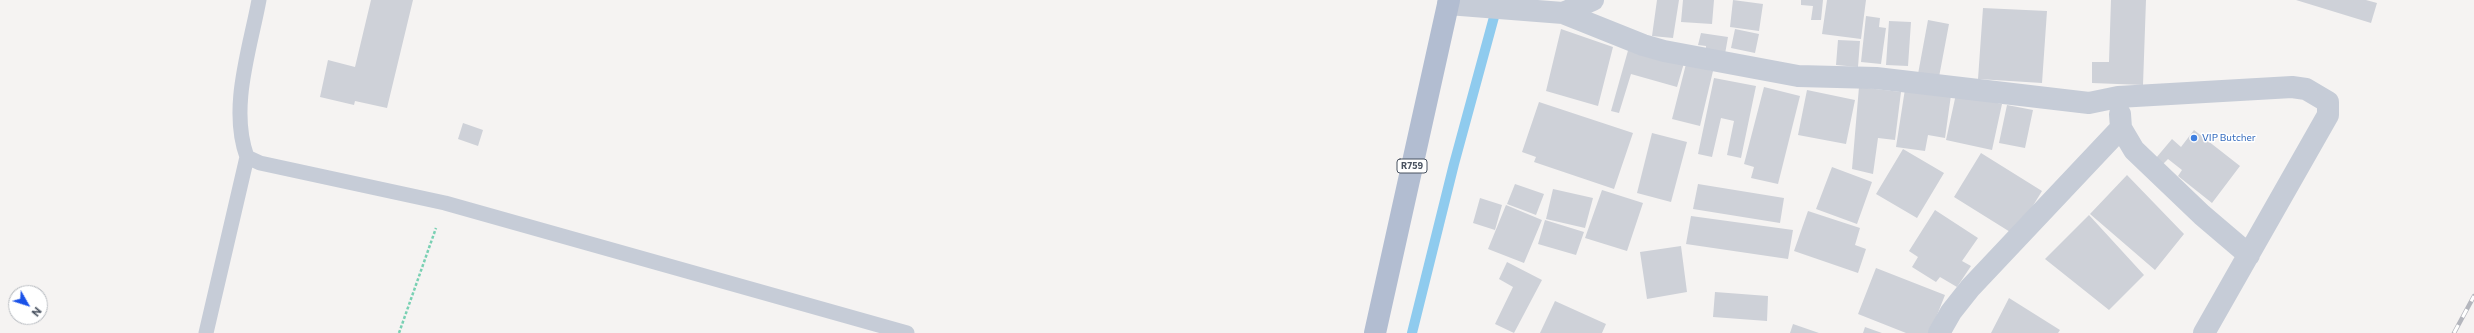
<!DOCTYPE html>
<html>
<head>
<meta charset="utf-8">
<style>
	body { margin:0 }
	#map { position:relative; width:2474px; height:333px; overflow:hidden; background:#f5f3f2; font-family:Commissioner,sans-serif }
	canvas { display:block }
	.north { position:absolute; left:8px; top:285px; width:40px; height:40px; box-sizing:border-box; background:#fff; border:1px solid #b6babf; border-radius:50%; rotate:129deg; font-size:11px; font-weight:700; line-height:16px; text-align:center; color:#495260 }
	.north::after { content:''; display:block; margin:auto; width:14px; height:18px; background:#1951e8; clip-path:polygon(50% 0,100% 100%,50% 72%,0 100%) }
</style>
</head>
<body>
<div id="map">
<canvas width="2474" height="333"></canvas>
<div class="north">N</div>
</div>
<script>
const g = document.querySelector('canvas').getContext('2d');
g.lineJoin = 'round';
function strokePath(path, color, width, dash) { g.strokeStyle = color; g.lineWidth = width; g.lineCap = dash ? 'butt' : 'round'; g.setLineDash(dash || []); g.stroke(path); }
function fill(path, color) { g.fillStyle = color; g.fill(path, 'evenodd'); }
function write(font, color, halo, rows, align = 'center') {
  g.font = font + ' Commissioner,sans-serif'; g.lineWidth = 3; g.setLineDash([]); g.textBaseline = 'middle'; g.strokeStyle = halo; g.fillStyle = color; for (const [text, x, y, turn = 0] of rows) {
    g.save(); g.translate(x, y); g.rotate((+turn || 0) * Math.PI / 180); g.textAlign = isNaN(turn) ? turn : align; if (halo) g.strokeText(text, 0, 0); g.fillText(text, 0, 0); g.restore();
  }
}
const stream = new Path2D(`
	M 1412,333 L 1454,164 L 1497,6`);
const building = new Path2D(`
	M 371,0 L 413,0 L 387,108 L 355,101 L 354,105 L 320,97 L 328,60 L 355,67 Z
	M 1657,0 L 1679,0 L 1673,38 L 1652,36 Z
	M 1683,0 L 1714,0 L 1712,24 L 1681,22 Z
	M 1733,0 L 1763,4 L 1759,31 L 1730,27 Z
	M 1801,0 L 1823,0 L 1821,20 L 1811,20 L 1813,6 L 1801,5 Z
	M 1827,0 L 1866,0 L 1861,39 L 1822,34 Z
	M 2111,0 L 2146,0 L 2143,85 L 2092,83 L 2092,62 L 2109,62 Z
	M 2296,0 L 2366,0 L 2377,3 L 2371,23 Z
	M 1983,8 L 2047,11 L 2042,83 L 1978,79 Z
	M 1866,16 L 1880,18 L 1879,27 L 1886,28 L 1881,64 L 1861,62 Z
	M 1928,20 L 1949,24 L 1939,77 L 1918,74 Z
	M 1889,21 L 1911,22 L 1908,66 L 1886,65 Z
	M 1561,29 L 1613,47 L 1598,106 L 1546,91 Z
	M 1735,29 L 1759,34 L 1755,53 L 1731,48 Z
	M 1701,33 L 1728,37 L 1725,54 L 1706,51 L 1706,46 L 1698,45 Z
	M 1838,40 L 1860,41 L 1858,67 L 1836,65 Z
	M 1629,47 L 1684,63 L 1677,87 L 1631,74 L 1619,113 L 1611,111 Z
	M 1686,64 L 1713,71 L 1700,126 L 1672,119 Z
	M 1714,78 L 1756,86 L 1741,158 L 1727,155 L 1734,121 L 1721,118 L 1712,157 L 1698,154 Z
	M 1764,87 L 1800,96 L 1778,184 L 1751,178 L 1754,167 L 1744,164 Z
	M 1859,87 L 1901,92 L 1895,140 L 1878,138 L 1873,174 L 1852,169 Z
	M 1905,89 L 1951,95 L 1945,138 L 1928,135 L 1925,151 L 1896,147 Z
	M 1807,90 L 1855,100 L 1846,144 L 1798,135 Z
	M 1956,94 L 2002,104 L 1992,150 L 1946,140 Z
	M 1539,102 L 1633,133 L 1614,189 L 1534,162 L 1536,157 L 1522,152 Z
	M 2007,105 L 2033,110 L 2025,148 L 1999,143 Z
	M 463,123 L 483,130 L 478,146 L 458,139 Z
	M 2194,130 L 2240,166 L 2212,203 L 2178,176 L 2182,170 L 2168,159 L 2163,164 L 2156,158 L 2172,139 L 2181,147 Z
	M 1652,133 L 1687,142 L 1671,202 L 1637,193 Z
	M 1903,149 L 1944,173 L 1917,218 L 1876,194 Z
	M 1981,153 L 2042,191 L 2015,235 L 1954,197 Z
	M 1832,167 L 1872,182 L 1857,224 L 1816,209 Z
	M 2127,175 L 2184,234 L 2155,270 L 2090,214 Z
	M 1515,184 L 1544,194 L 1536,215 L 1507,204 Z
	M 1698,184 L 1784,198 L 1780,223 L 1693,209 Z
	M 1553,189 L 1593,198 L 1585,228 L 1546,219 Z
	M 1602,190 L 1643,203 L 1627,251 L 1585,238 Z
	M 1480,198 L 1502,205 L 1495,230 L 1473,223 Z
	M 1506,205 L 1542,220 L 1524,263 L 1488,249 Z
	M 1935,210 L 1978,238 L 1962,261 L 1971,266 L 1957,287 L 1940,277 L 1936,282 L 1912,267 L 1918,257 L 1909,251 Z
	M 1808,211 L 1860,228 L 1855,245 L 1866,249 L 1858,273 L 1794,251 Z
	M 2089,215 L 2144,275 L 2109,310 L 2045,259 Z
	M 1691,216 L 1793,230 L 1788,259 L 1686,244 Z
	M 1545,220 L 1584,232 L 1576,255 L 1538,244 Z
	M 1681,246 L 1687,292 L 1647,299 L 1640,252 Z
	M 1507,262 L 1542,280 L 1514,333 L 1495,324 L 1513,287 L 1499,279 Z
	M 1876,268 L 1945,295 L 1930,333 L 1906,333 L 1858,314 Z
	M 1715,292 L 1768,296 L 1767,321 L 1713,317 Z
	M 2009,298 L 2060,330 L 2058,333 L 1991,333 Z
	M 1555,301 L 1606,324 L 1602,333 L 1540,333 Z
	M 1793,324 L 1819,333 L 1790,333 Z
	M 1865,327 L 1882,333 L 1863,333 Z`);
const path = new Path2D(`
	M 399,333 L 436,228`);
const lane = new Path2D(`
	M 259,0 C 250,49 229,108 247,157 L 260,163 L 445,203 L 907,333
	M 206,333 L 247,157`);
const street = new Path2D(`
	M 1448,4 L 1563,13 L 1593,0
	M 1563,13 L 1643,45 L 1664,51 L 1798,76 L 1876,78 L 2089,103 L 2118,97 L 2292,87 L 2306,89 L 2328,102 L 2328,115 L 2204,333
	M 2120,114 L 2121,128 L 2134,150 L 2202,215 L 2249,255
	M 1939,333 L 1951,312 L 1970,288 L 2121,128`);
const primary = new Path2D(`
	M 1375,333 L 1449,0`);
const rail = new Path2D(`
	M 2454,333 L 2474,296`);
const markers = [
	[2194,138,4,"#3f7fe0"]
];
const shields = [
	[1412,166,30]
];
const shieldNames = [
	["R759",1412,166]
];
const shopNames = [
	["VIP Butcher",2202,138]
];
strokePath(stream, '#8fcbee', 10);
fill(building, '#ced1d8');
strokePath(path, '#79d0b3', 2.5, [3, 2]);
strokePath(lane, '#c6ccd7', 15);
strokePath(street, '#c6ccd7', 22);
strokePath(primary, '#b2bdd1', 22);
strokePath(rail, '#b4b6bd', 4.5);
strokePath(rail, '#fff', 3, [9]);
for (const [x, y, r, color] of markers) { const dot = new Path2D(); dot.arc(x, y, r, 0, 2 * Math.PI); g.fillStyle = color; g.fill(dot); strokePath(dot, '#fff', 1.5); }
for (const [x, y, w] of shields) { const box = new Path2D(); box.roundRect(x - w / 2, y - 7, w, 14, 3); g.fillStyle = '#fff'; g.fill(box); strokePath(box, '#495260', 1); }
write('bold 9px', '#495260', null, shieldNames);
write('10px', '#366cbe', '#fff', shopNames, 'left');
</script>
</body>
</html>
